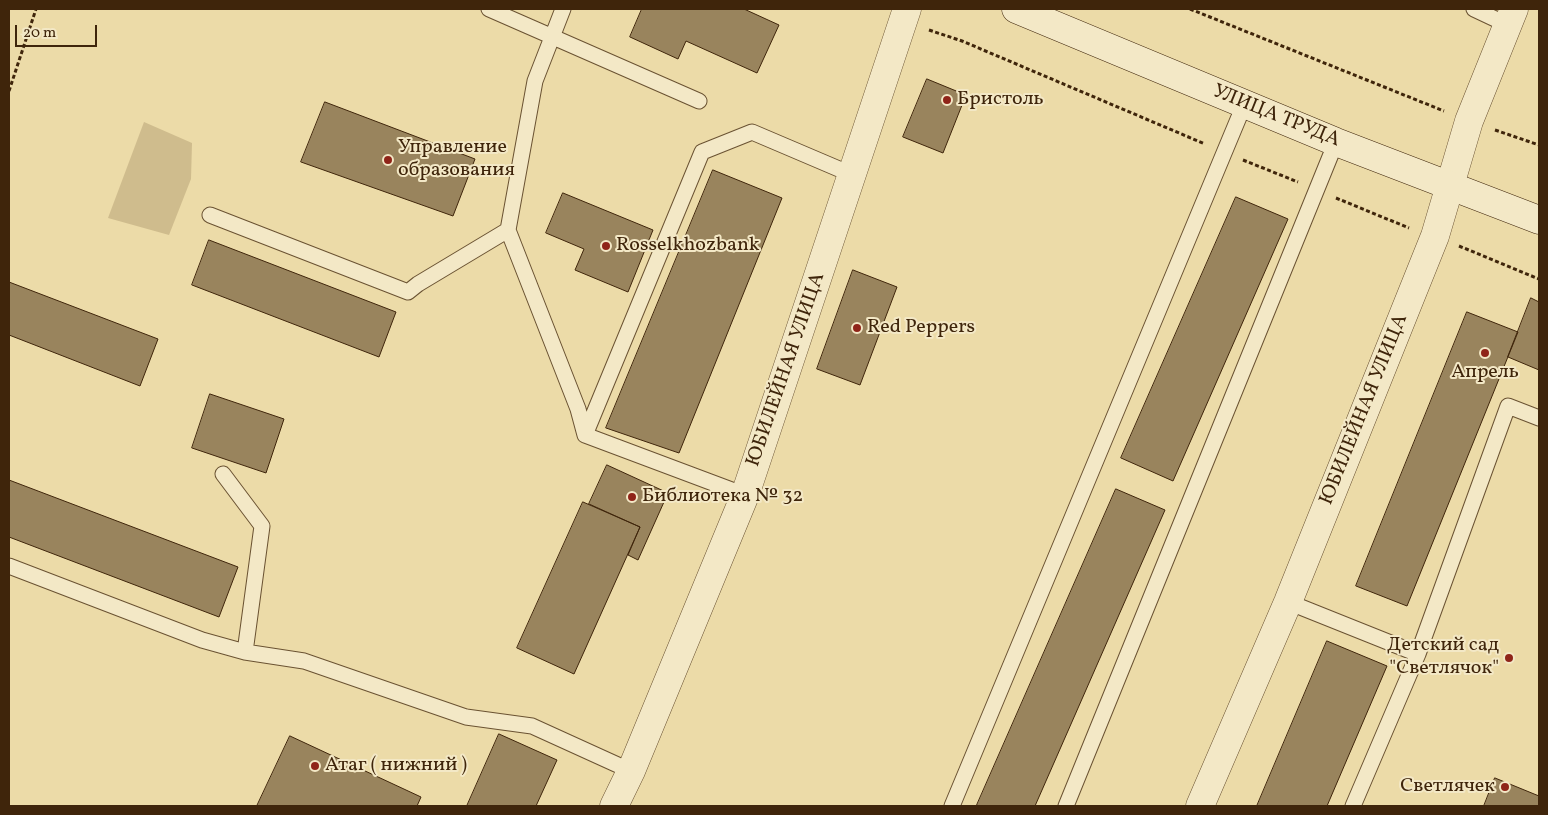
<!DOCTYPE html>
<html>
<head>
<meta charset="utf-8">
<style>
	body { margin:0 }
	#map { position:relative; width:1548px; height:815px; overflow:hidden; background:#ecdba8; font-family:Vollkorn,serif }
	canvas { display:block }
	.frame { position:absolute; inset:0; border:10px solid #3f250b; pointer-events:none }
	.scale { position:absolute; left:15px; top:25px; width:82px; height:22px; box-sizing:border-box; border:2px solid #3f250b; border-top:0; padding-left:6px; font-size:15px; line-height:18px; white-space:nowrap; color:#3f250b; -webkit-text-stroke:4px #f3e8c6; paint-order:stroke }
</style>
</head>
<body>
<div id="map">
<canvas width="1548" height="815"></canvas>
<div class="frame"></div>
<div class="scale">20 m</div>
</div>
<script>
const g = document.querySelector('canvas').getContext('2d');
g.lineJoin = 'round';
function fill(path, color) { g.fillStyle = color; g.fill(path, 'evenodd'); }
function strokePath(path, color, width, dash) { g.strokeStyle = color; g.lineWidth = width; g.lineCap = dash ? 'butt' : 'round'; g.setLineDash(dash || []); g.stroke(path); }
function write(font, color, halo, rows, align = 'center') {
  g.font = font + ' Vollkorn,serif'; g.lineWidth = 4; g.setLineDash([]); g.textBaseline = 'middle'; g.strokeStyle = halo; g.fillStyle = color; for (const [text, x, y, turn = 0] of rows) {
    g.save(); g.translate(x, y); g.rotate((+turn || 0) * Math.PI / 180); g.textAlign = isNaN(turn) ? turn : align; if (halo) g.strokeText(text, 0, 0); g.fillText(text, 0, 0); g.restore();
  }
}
const green = new Path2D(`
	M 144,122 L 192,143 L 191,179 L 169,235 L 108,218 Z`);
const building = new Path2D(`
	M 642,9 L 744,9 L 779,25 L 757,73 L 686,41 L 678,59 L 630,37 Z
	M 927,79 L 966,95 L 943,153 L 903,137 Z
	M 325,102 L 475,159 L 453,216 L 301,162 Z
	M 713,170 L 782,198 L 679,453 L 606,428 Z
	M 563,193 L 653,230 L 628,292 L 575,270 L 584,249 L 546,233 Z
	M 1236,197 L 1288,219 L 1173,481 L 1121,458 Z
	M 209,240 L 396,312 L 379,357 L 192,285 Z
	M 853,270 L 897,287 L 860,385 L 817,369 Z
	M 9,282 L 158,339 L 140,386 L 9,335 Z
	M 1531,298 L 1539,302 L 1539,370 L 1508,357 Z
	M 1467,312 L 1518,332 L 1407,606 L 1356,586 Z
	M 210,394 L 284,419 L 266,473 L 192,448 Z
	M 607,465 L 668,493 L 638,560 L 628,555 L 640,527 L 589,504 Z
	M 9,480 L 238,567 L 219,617 L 9,537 Z
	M 1116,489 L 1165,510 L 1035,806 L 979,806 L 977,805 Z
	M 583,502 L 640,527 L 574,674 L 517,648 Z
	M 1327,641 L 1387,666 L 1327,806 L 1257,806 Z
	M 499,734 L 557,760 L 536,806 L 467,806 Z
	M 290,736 L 421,797 L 417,806 L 257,806 Z
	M 1495,778 L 1539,796 L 1539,806 L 1484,806 Z`);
const path = new Path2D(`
	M 1190,9 L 1444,111
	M 929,30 L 962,41 L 1205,144
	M 9,91 L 36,9
	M 1495,130 L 1539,145
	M 1243,160 L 1298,182
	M 1336,198 L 1409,228
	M 1459,246 L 1539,279`);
const lane = new Path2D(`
	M 489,9 L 699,101
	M 563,9 L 535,81 L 508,230 L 578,409 L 585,435 L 745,495
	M 1474,9 L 1508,25
	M 210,215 L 408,292 L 418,284 L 508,230
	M 585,435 L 702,152 L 752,132 L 853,175
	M 223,474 L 262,526 L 245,652
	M 9,566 L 202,640 L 245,652 L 304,661 L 466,717 L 532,726 L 631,771
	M 1288,602 L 1418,654
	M 952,806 L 1244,105
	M 1066,806 L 1336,142
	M 1353,806 L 1418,654 L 1508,406 L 1539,418`);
const street = new Path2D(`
	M 614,806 L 631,771 L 745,495 L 907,9
	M 1200,806 L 1288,602 L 1435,236 L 1469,121 L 1514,9`);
const secondary = new Path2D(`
	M 1016,9 L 1336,142 L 1539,220`);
const markers = [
	[947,100,5,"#8f2418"],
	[388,160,5,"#8f2418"],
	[606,246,5,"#8f2418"],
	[857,328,5,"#8f2418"],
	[1485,353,5,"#8f2418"],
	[632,497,5,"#8f2418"],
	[1509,658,5,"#8f2418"],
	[315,766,5,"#8f2418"],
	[1505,787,5,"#8f2418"]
];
const poiNames = [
	["Бристоль",957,100],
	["Управление",398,148],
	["образования",398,171],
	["Rosselkhozbank",616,246],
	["Red Peppers",867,328],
	["Апрель",1485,373,"center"],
	["Библиотека № 32",642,497],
	["Детский сад",1499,646,"right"],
	["\"Светлячок\"",1499,669,"right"],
	["Атаг ( нижний )",325,766],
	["Светлячек",1495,787,"right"]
];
const streetNames = [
	["УЛИЦА ТРУДА",1276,117,22],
	["ЮБИЛЕЙНАЯ УЛИЦА",787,370,-71],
	["ЮБИЛЕЙНАЯ УЛИЦА",1365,410,-68]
];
fill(green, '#cfbc8d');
fill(building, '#99845d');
strokePath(building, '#3f250b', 1);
strokePath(lane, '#6a5232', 17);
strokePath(street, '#6a5232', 29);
strokePath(secondary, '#3f250b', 29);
strokePath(path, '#3f250b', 3, [4, 2.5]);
strokePath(lane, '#f3e8c6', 15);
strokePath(street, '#f3e8c6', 28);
strokePath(secondary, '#f3e8c6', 28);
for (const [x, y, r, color] of markers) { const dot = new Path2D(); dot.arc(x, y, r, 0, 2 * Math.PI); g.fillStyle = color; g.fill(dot); strokePath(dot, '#f3e8c6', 2); }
write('20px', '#3f250b', '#f3e8c6', poiNames, 'left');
write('20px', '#3f250b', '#f3e8c6', streetNames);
</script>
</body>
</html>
